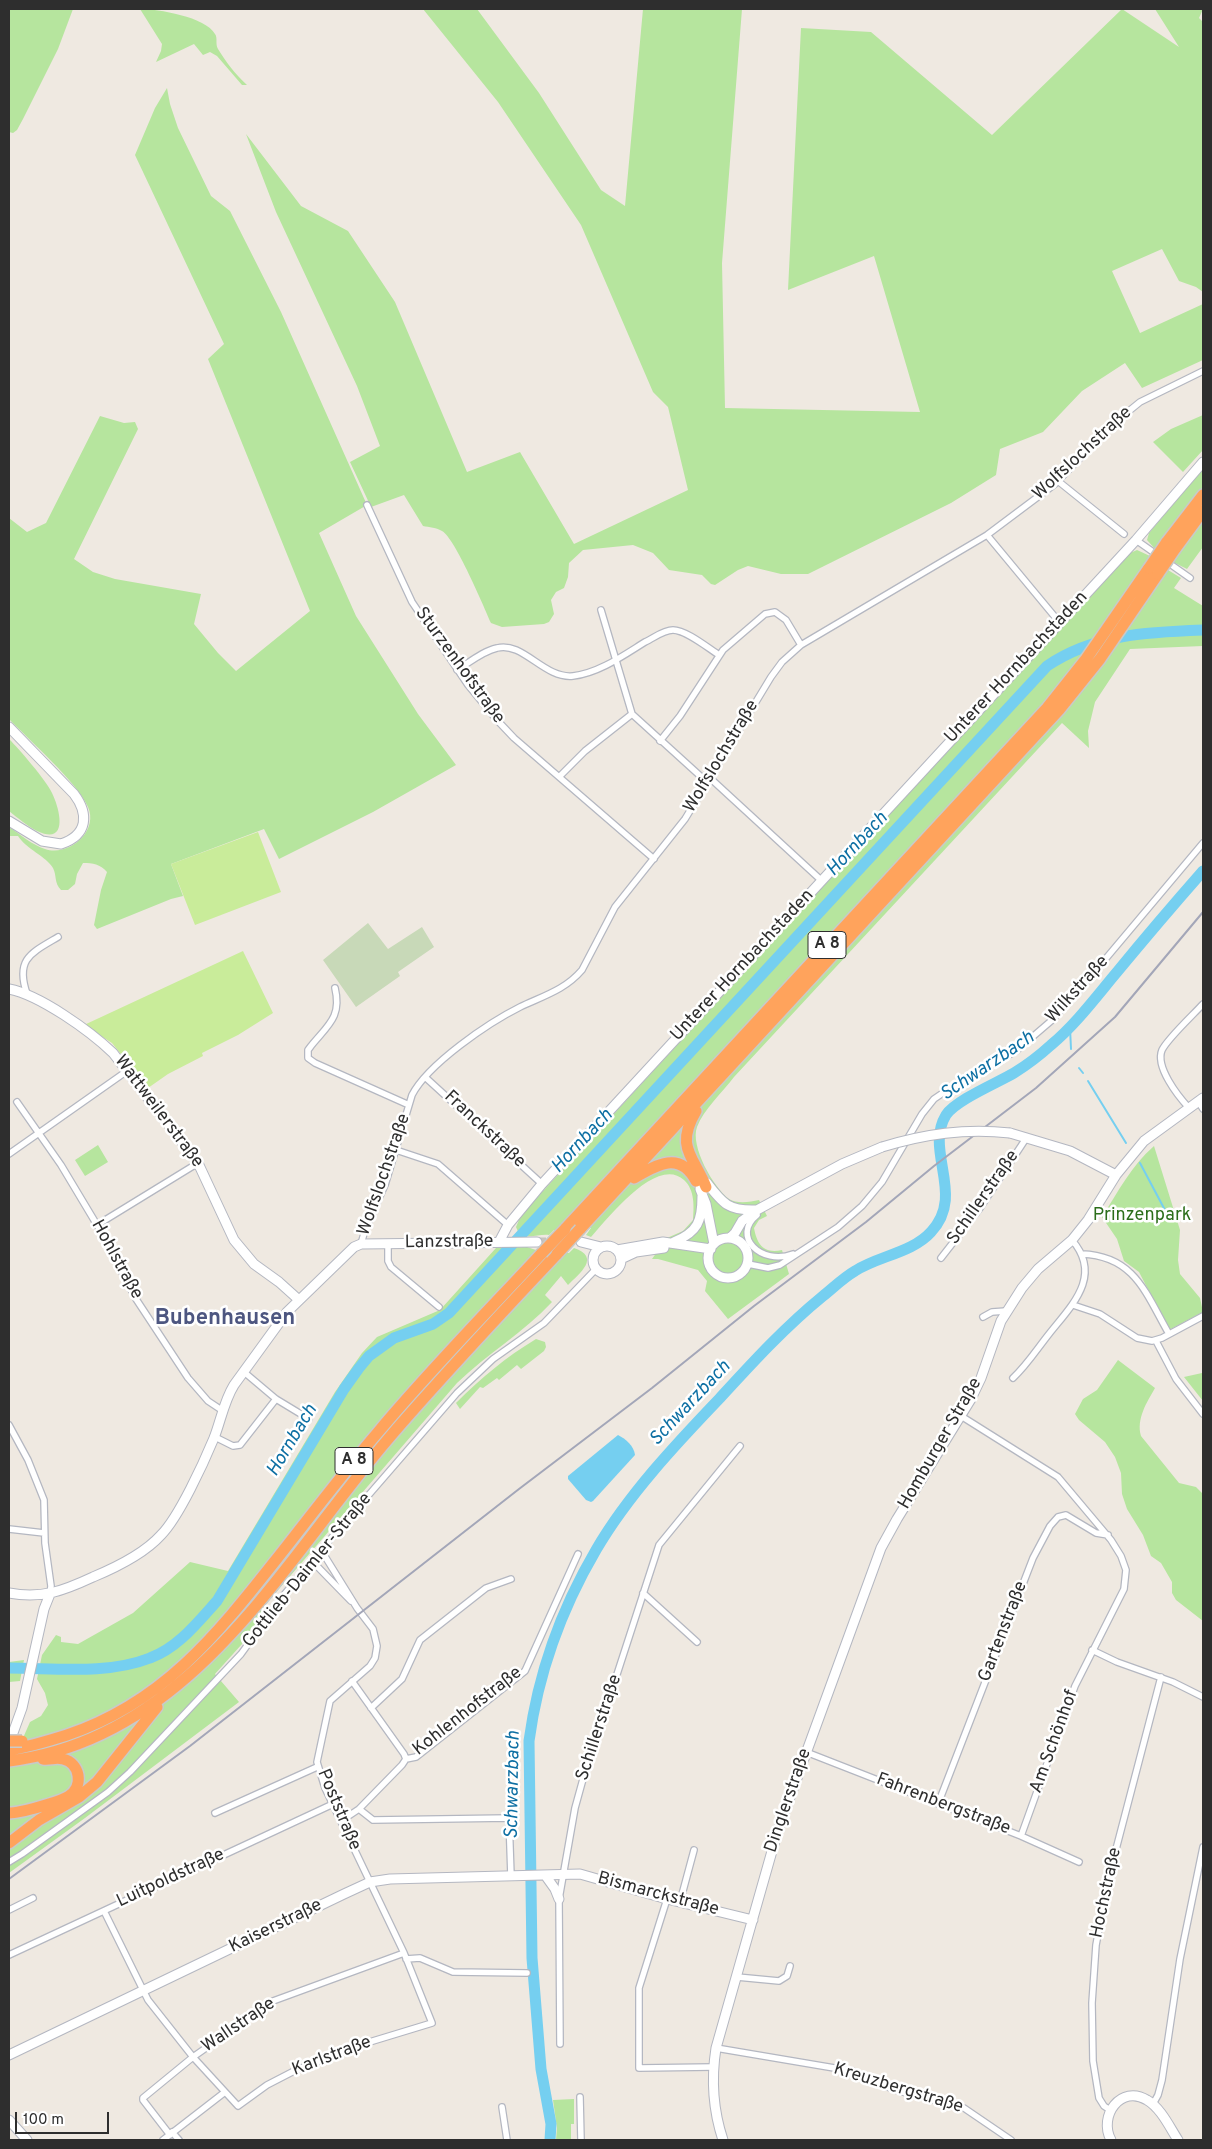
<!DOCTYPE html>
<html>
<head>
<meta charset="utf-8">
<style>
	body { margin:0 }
	#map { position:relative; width:1212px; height:2149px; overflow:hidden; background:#efe9e1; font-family:Overpass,sans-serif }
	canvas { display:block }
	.frame { position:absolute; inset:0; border:10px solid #2e2e2e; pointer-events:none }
	.scale { position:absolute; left:15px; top:2112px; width:94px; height:22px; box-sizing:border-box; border:2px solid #2e2e2e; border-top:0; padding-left:6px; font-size:15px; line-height:18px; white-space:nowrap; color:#2e2e2e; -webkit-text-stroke:4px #fff; paint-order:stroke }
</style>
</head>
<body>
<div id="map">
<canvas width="1212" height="2149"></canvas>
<div class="frame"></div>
<div class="scale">100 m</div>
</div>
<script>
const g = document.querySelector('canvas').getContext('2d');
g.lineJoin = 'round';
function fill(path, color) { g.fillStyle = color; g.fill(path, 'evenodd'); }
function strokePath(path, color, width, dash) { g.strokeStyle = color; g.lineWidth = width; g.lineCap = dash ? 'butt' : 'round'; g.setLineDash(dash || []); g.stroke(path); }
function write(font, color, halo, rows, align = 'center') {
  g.font = font + ' Overpass,sans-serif'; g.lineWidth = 5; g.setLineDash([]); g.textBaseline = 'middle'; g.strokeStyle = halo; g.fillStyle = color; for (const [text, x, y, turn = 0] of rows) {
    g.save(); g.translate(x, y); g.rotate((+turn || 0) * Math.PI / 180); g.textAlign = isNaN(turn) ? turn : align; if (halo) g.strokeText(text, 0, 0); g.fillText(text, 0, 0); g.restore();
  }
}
const green = new Path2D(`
	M 9,9 L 73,9 L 58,49 L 23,119 L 17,130 L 13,133 L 9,132 Z
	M 140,9 C 158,9 206,17 215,34 C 218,38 215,44 218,49 C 226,62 235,74 247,85 L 242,85 L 217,56 L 210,52 L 203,55 L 194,44 L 156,62 L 161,51 L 162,44 Z
	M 423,9 L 477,9 L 539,93 L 601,190 L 625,206 L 643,9 L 742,9 L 722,263 L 725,408 L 920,412 L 874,256 L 788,290 L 801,28 L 871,32 L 992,135 L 1122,9 L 1179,47 L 1155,9 L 1203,9 L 1199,18 L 1203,22 L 1203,292 L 1196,287 L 1179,281 L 1162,249 L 1112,271 L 1140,333 L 1203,304 L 1203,360 L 1142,388 L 1125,363 L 1082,391 L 1043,432 L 1000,449 L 996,475 L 951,503 L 808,574 L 781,574 L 748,566 L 738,570 L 715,585 L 711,584 L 702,575 L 669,570 L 653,553 L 633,545 L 583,550 L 569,563 L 568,577 L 564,588 L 556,592 L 551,600 L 554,614 L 549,622 L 544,624 L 502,627 L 491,623 C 484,607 455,538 442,531 C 437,528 429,527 423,526 L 404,495 L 371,507 L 350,462 L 380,446 L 357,386 L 276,212 L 246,134 L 301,206 L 348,231 L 395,302 L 467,472 L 520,452 L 574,544 L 688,490 L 668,407 L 653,392 L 581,225 L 498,102 Z
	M 167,88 L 170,104 L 178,128 L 211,196 L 230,211 L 281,312 L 367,505 L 319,533 L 356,616 L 418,714 L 456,765 L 373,812 L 279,859 L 264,829 L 171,864 L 183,896 L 171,899 L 97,929 L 94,925 L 101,890 L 107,872 C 100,864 93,863 83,863 L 77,874 L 75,884 L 68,890 L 61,890 C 54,883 57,876 53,868 C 46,856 26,849 18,836 L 9,836 L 9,827 C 20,834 32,845 45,849 C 68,857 99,832 88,807 C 78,783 29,740 9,719 L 9,518 L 27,532 L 46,523 L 100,416 L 124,423 L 135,422 L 138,429 L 74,559 L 93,572 L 115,579 L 201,594 L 194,624 L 218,653 L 236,671 L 310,611 L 208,359 L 224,344 L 135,155 L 155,108 Z
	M 1203,415 L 1203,450 L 1183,472 L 1153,442 L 1171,429 Z
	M 1203,468 L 1203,547 L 1187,569 L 1173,562 L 1180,553 L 1175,549 L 1155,549 L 1147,540 L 1149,533 Z
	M 1137,550 L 1150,556 L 1144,565 L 1163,577 L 1168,570 L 1181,578 L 1174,588 L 1203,606 L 1203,646 L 1130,649 L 1095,702 L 1088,731 L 1089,748 L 1062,723 L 734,1077 C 722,1093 704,1109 697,1127 C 690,1146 713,1187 729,1199 C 737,1204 750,1202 759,1200 L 767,1216 L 759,1220 L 754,1228 C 757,1244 763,1254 782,1250 L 789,1274 L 728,1319 L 705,1291 L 707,1281 L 698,1270 L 658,1259 L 652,1259 L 667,1238 L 683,1231 L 693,1220 C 694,1207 695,1190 684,1180 C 657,1155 608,1218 591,1237 L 586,1235 L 591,1228 L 554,1230 L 549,1235 C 538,1234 530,1239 519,1234 L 516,1227 L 521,1215 L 1128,554 ZM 1141,609 L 1106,659 L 1079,660 L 1112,613 Z
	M 9,739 C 19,749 46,780 52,793 C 60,809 69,846 37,831 C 27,826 18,818 9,811 Z
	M 98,1145 L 108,1162 L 85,1176 L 75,1160 Z
	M 1154,1146 L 1180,1230 L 1178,1260 L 1180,1274 L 1200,1298 L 1203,1312 L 1169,1330 L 1139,1272 L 1124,1261 L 1117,1239 L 1102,1217 C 1118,1192 1131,1166 1154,1146 Z
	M 527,1247 L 536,1250 L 534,1253 L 569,1253 L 574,1248 C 601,1257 580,1273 568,1285 L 561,1276 L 545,1295 L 552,1302 C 524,1332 487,1354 457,1383 L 272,1597 L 263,1608 L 265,1611 L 251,1634 L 215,1674 L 239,1702 L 85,1818 L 9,1873 L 9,1770 L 30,1722 L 41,1716 L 48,1705 L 45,1693 L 37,1679 L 42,1655 L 56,1635 L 61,1637 L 61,1642 L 78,1644 L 133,1613 L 190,1562 L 228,1571 L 335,1392 L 362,1353 L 377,1337 L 440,1310 L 496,1248 Z
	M 536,1339 L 545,1342 L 546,1347 L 544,1351 L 521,1369 L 517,1365 L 499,1380 L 497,1378 L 483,1388 L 480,1387 L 460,1409 L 456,1403 C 481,1378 506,1357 536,1339 Z
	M 1118,1360 L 1155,1388 C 1147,1402 1136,1419 1141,1436 L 1179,1483 L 1196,1487 L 1203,1494 L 1203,1621 L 1176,1600 L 1172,1593 L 1172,1582 L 1161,1563 L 1151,1556 L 1143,1535 L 1127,1509 L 1122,1494 L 1121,1473 L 1115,1457 L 1105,1442 L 1079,1420 L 1075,1414 L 1083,1399 L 1097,1390 Z
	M 1202,1373 L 1203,1401 L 1184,1377 Z
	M 24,1660 L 20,1681 L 9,1682 L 9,1662 Z
	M 574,2099 L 574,2124 L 571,2124 L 571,2140 L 556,2140 L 557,2128 L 553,2100 Z`);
const cemetery = new Path2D(`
	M 368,923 L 388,949 L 422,927 L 434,947 L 398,972 L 400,976 L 356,1007 L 323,960 Z`);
const pitch = new Path2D(`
	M 258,832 L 281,892 L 195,925 L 171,864 Z
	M 243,951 L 273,1013 L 238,1035 L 202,1053 L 203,1056 L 168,1074 L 148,1088 L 112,1043 L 84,1025 Z`);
const water = new Path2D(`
	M 618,1435 C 626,1439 634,1446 635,1455 L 593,1501 L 591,1502 L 586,1500 L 568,1479 L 568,1476 Z`);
const stream = new Path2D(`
	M 1070,1028 L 1071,1049
	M 1079,1068 L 1083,1073
	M 1088,1081 L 1126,1143
	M 1140,1163 L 1166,1212`);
const river = new Path2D(`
	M 9,1668 C 55,1668 107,1675 150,1658 C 178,1648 198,1622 217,1601 L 344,1389 L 359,1368 L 369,1356 L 394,1338 L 433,1324 L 449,1313 L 1047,666 C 1094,634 1148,632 1203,630
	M 550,2140 L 551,2124 L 541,2069 L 532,1958 L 529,1741 C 538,1674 562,1608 596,1550 C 628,1495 676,1444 720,1398 C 753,1362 785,1327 823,1296 C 833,1288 843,1278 855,1271 C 878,1256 912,1253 931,1232 C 966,1195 924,1151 946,1115 C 956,1100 997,1083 1014,1073 C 1027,1065 1040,1055 1051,1045 C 1076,1024 1096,997 1117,972 C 1145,938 1174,904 1203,871`);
const secondaryTunnel = new Path2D(`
	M 537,1242 L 581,1242`);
const street = new Path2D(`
	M 1058,481 L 1124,534
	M 367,505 L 412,602 L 468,685 L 496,719 L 514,738 L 654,859
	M 987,535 L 1060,623
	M 1136,540 L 1190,578
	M 601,610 L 632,714 L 708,783
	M 457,670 C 470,662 483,651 497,648 C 523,641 544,679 573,676 C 599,673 624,655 645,642 C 654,638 663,630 673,630 C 686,630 708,648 719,655
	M 660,741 L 680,716 L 723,650 L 765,614 L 775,612 L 786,620 L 801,645
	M 560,776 L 585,751 L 632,714
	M 710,778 L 822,881
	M 335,988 C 342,1017 328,1025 311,1046 L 308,1050 L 308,1058 L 315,1063 L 409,1105
	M 27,994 C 15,959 31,953 58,937
	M 425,1077 L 542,1184
	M 1198,1101 L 1203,1109
	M 17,1102 L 61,1165 L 97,1225 L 136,1299 L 188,1378 L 208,1401 L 223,1411
	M 1189,1108 C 1178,1096 1155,1067 1162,1050 C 1168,1038 1193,1015 1203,1004
	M 396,1150 L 438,1164 L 508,1225
	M 9,1154 L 127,1071
	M 757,1215 C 731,1236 761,1266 793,1254
	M 97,1225 L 198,1163
	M 361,1244 L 365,1230 L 385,1185 L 412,1095 C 428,1064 488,1023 520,1007 C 543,996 565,990 582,970 L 615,907 L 685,819 L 771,677 L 782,662 L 801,645 L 987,535 L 1055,484 L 1113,424 L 1140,402 L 1203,371
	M 388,1244 L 388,1261 L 391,1267 L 439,1307
	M 1082,1254 C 1135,1256 1146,1294 1169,1334
	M 941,1258 L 980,1208 L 1027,1137
	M 748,1264 L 768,1268 L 780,1265 L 838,1227 L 862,1206 L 882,1182 L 922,1114 L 934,1099 L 959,1082 L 1016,1051 L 1051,1021 L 1076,994 L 1203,843
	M 1073,1305 L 1100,1314 L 1137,1338 L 1152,1341 L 1162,1338 L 1203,1316
	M 983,1317 L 992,1312 L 1006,1311
	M 1156,1341 L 1176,1379 L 1203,1414
	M 244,1372 L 276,1399 L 309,1419
	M 1013,1378 C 1027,1365 1037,1349 1049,1334 C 1072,1305 1103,1276 1072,1240
	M 961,1416 L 1058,1477 L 1111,1540 L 1121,1556 L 1126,1570 L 1124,1589 L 1075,1686 L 1021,1836
	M 9,1425 L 28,1460 L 44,1500 L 45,1543 L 51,1586 L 50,1594
	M 215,1437 L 233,1446 L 240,1445 L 276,1399
	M 9,1529 L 44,1533
	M 312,1561 L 351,1601
	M 643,1593 L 697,1642
	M 1092,1650 L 1117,1662 L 1173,1682 L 1203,1697
	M 352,1681 L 404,1754 L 406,1759
	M 371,1708 L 402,1679 L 420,1640 L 486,1588 L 511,1579
	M 806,1752 L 1021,1836 L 1079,1862
	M 938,1804 L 1033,1558 L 1050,1526 L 1058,1517 L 1066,1515 L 1096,1533 L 1108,1535
	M 359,1809 L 373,1820 L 509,1818 L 511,1876
	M 215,1813 L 317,1767
	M 341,1821 L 359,1809 L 402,1765 L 406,1759 L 416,1757 L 525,1671 L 578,1554
	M 9,1862 L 22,1854 L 108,1792 L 130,1772 L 241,1654 L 283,1596 L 321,1550 L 457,1393 L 493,1359 L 544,1323 L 596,1269
	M 667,1899 L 639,1988 L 639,2068 L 713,2067
	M 680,1902 L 694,1850
	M 9,1910 L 33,1898
	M 104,1911 L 148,2000 L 193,2057 L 238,2106 L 267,2085 L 296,2070 L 363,2044 L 432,2023 L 404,1953 L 325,1788 L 317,1762 L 330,1701 L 370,1666 L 375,1658 L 377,1646 L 373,1629 L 357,1608 L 321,1550
	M 9,1955 L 333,1804
	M 406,1959 L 420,1958 L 453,1972 L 527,1973
	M 737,1977 L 779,1981 L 787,1976 L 790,1966
	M 560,2044 L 559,1899 L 575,1808 L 583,1779 L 659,1545 L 740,1446
	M 716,2048 L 852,2071 L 895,2090 L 964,2108 L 1011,2140
	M 580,2097 L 581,2140
	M 1153,2104 L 1158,2095 L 1162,2080 L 1180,1959 L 1203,1847
	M 502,2107 L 507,2140
	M 1110,2110 L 1104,2106 L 1099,2098 L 1093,2061 L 1092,2003 L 1096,1945 L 1109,1876 L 1161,1677
	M 172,2132 L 179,2140
	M 170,2135 L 143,2100 L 143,2098 L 193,2057 L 273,2001 L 404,1953
	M 163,2140 L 225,2092`);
const secondary = new Path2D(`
	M 9,727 L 74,794 C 89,814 88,835 61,844 L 42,841 L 9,821
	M 9,989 C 40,995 90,1031 113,1053 L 198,1163 L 234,1240 L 254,1264 L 279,1282 L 299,1300
	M 1010,1133 L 1070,1151 L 1116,1175
	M 707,1183 C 723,1204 729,1211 756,1210
	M 700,1189 L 706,1204 L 714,1244
	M 730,1238 L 735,1233 L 742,1221 L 757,1210 L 842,1164 L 882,1147
	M708 1258a20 20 0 1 1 40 0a20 20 0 1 1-40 0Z
	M 499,1242 L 508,1225 L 542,1184 L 1136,540 L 1203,462
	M 581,1242 L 601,1247
	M 674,1242 C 698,1232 702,1221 702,1196
	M593 1260a14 14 0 1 1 28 0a14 14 0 1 1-28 0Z
	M 617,1250 L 663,1242 L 711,1249
	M 621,1259 L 636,1252 L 664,1248
	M 9,1593 C 42,1599 63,1591 93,1577 C 117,1567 144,1554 161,1535 C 179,1517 204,1462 214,1438 C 221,1420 224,1401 234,1385 L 287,1312 L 354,1247 L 361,1244 L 537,1242
	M 9,1744 L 22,1708 L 44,1609 L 50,1594
	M 545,1875 L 555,1889 L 559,1899
	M 9,2055 L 344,1894 L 370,1882 L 390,1879 L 580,1874 L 667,1899 L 753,1920
	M 9,2120 L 27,2140
	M 723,2140 C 713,2110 711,2080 716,2048 L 778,1830 L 881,1548 L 897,1519 L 971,1399 L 981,1378 L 1001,1321 L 1022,1288 L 1038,1269 L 1072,1240 L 1088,1220 L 1116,1175 L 1144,1141 L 1203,1098
	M 1111,2140 C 1098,2116 1121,2084 1147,2100 C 1161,2108 1170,2128 1178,2140`);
const highway = new Path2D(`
	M 1166,543 L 1203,495
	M 1175,549 L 1203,511
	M 696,1111 C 675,1147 693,1155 706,1187
	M 634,1178 C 656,1165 680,1150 696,1181
	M 565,1229 L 1047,708 L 1086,659 L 1149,568
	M 580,1229 L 1059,710 L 1100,659 L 1158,574
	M 9,1750 C 29,1747 48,1741 67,1735 C 162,1703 215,1637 275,1561 C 309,1518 343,1473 379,1431 C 430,1370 487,1312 542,1253
	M 9,1761 C 191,1739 281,1564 389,1438 C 443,1375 500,1315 557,1254
	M 9,1813 C 20,1813 60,1802 69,1796 C 84,1786 80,1763 63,1759 C 56,1757 50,1760 43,1759
	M 9,1843 L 39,1820 L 79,1797 L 97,1782 L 157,1707`);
const rail = new Path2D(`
	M 9,1879 L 190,1746 L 519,1489 L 652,1388 L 754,1306 L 866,1222 L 934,1166 L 1036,1088 L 1115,1017 L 1203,912`);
const secondaryBridge = new Path2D(`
	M 882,1147 C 925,1134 965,1128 1010,1133`);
const highwayBridge = new Path2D(`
	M 1149,568 L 1166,543
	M 1158,574 L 1175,549
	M 542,1253 L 565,1229
	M 557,1254 L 580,1229
	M 9,1741 L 22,1741`);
const shields = [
	[827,945,38],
	[354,1461,38]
];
const shieldNames = [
	["A 8",827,945],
	["A 8",354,1461]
];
const streetNames = [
	["Wolfslochstraße",1083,454,-43],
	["Sturzenhofstraße",459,666,54],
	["Unterer Hornbachstaden",1017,668,-47],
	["Wolfslochstraße",722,757,-59],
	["Unterer Hornbachstaden",743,966,-47],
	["Wilkstraße",1078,990,-48],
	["Wattweilerstraße",158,1112,53],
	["Franckstraße",484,1130,43],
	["Wolfslochstraße",385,1175,-71],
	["Schillerstraße",984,1198,-55],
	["Lanzstraße",449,1243,-1],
	["Hohlstraße",116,1260,61],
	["Homburger Straße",941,1444,-60],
	["Gottlieb-Daimler-Straße",308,1571,-51],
	["Gartenstraße",1004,1632,-69],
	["Kohlenhofstraße",468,1712,-38],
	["Schillerstraße",600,1728,-72],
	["Am Schönhof",1055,1742,-70],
	["Dinglerstraße",789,1801,-71],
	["Fahrenbergstraße",943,1805,21],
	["Poststraße",338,1810,67],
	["Luitpoldstraße",171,1879,-25],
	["Hochstraße",1107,1893,-78],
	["Bismarckstraße",658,1895,15],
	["Kaiserstraße",276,1927,-26],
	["Wallstraße",239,2026,-34],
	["Karlstraße",332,2057,-21],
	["Kreuzbergstraße",898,2089,17]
];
const parkNames = [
	["Prinzenpark",1142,1216]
];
const waterNames = [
	["Hornbach",858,845,-47],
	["Schwarzbach",988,1067,-34],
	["Hornbach",583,1142,-47],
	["Schwarzbach",691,1404,-47],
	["Hornbach",293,1441,-59],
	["Schwarzbach",514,1785,-89]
];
const districtNames = [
	["Bubenhausen",225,1320]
];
fill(green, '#b6e59e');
fill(cemetery, '#c8d9b8');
fill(pitch, '#c9ec9a');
fill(water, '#75cff0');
strokePath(stream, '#75cff0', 2);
strokePath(river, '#75cff0', 11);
strokePath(secondaryTunnel, '#c8c4bd', 9, [9, 4.5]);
strokePath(street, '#b4b7c1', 8);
strokePath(secondary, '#b4b7c1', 11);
strokePath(highway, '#c9c9c9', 14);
strokePath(street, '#fff', 5.5);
strokePath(secondary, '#fff', 9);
strokePath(highway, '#ffa35c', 11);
strokePath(rail, '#a3a6b8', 2);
strokePath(secondaryBridge, '#b4b7c1', 11, []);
strokePath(highwayBridge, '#c9c9c9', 14, []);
strokePath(secondaryBridge, '#fff', 9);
strokePath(highwayBridge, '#ffa35c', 11);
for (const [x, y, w] of shields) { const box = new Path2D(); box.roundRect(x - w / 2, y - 13.5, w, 27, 4); g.fillStyle = '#fff'; g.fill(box); strokePath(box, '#2e2e2e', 1); }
write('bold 16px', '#2e2e2e', null, shieldNames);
write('18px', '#2e2e2e', '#fff', streetNames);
write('18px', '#2c6e1b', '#fff', parkNames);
write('italic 19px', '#0d6fa3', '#fff', waterNames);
write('bold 22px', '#4d5680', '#fff', districtNames);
</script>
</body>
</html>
